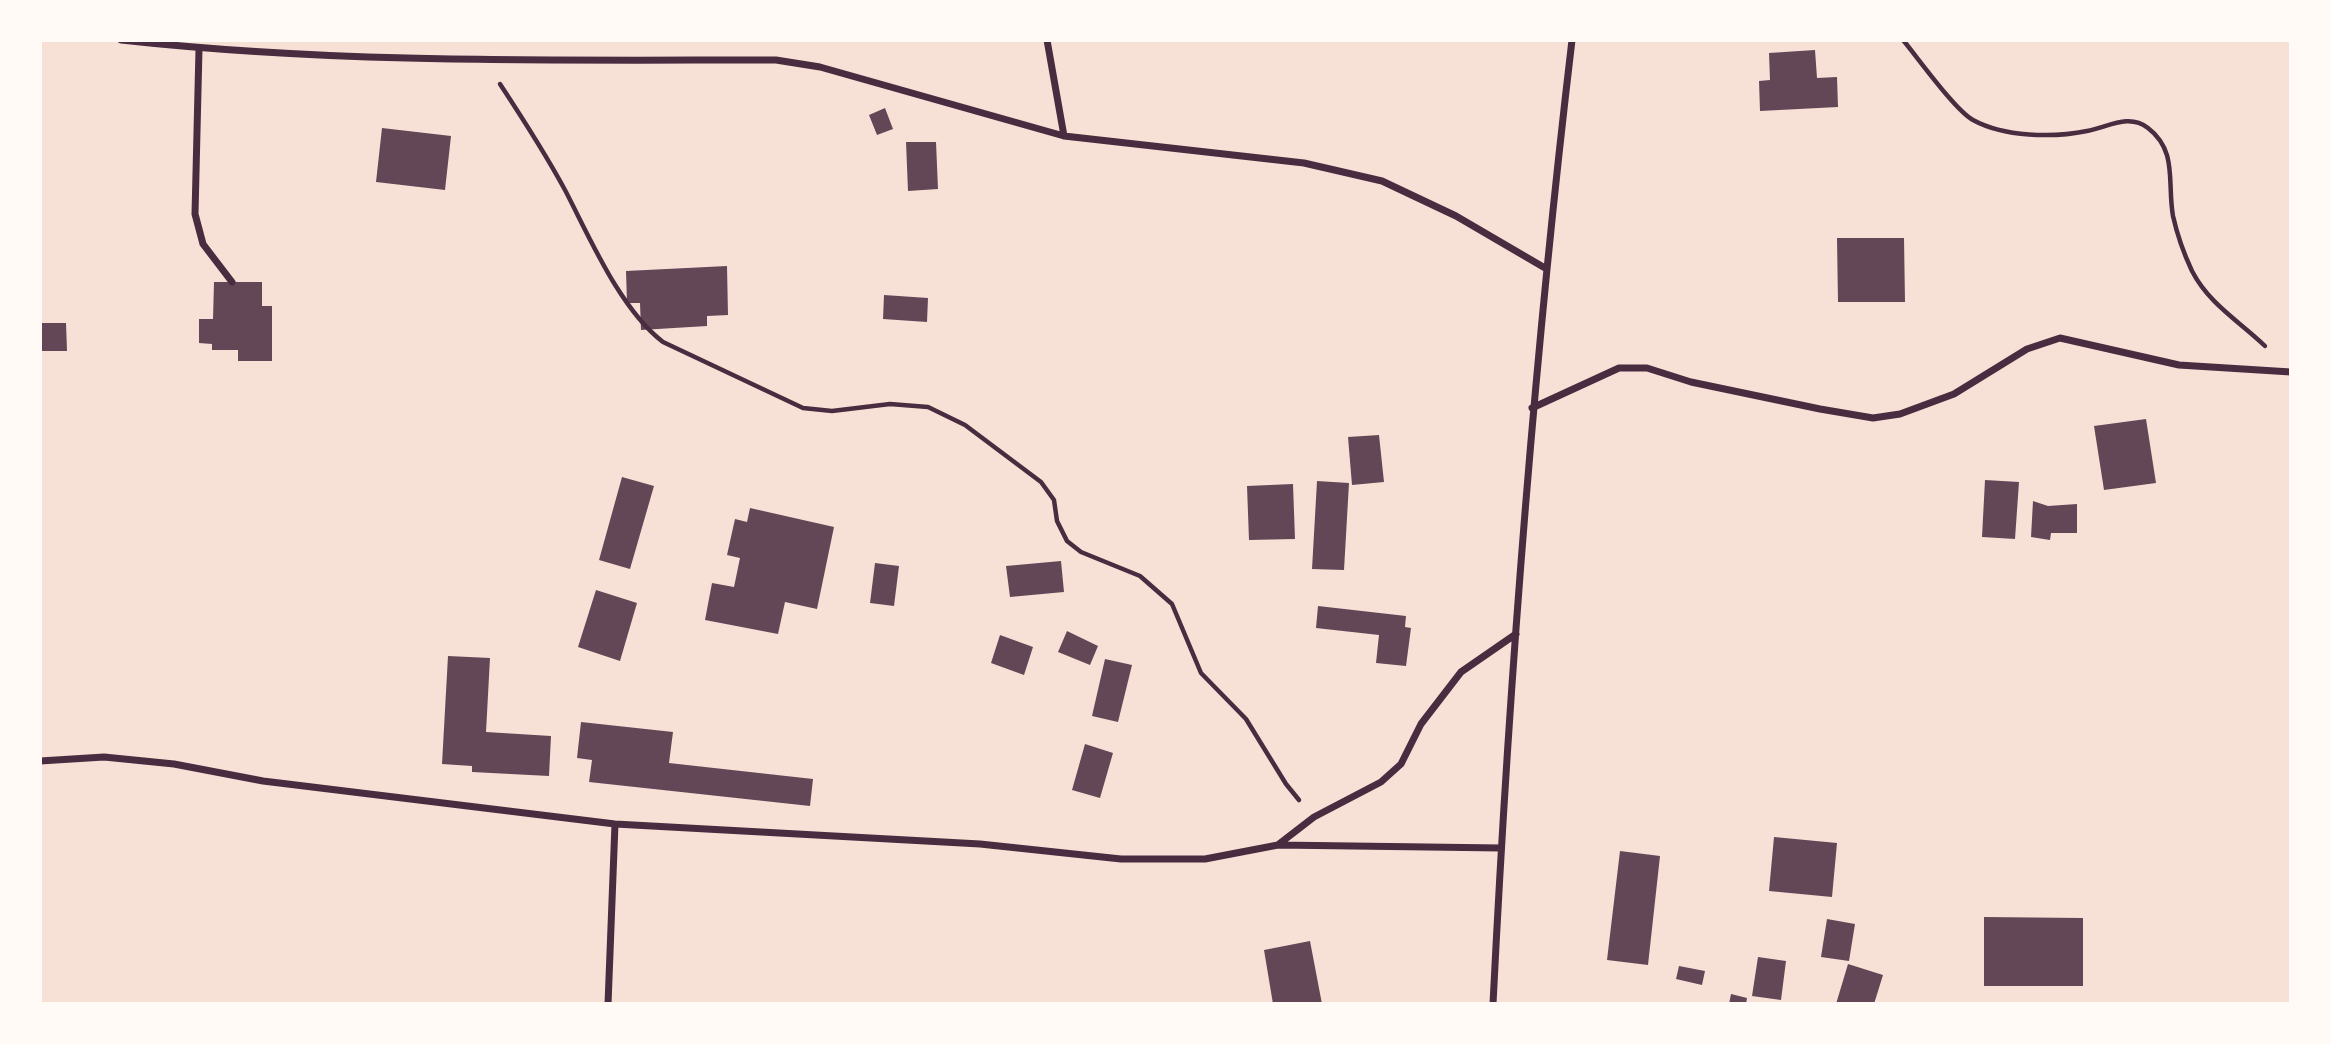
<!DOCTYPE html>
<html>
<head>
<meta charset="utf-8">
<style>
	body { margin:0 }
	#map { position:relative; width:2331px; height:1044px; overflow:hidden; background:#f7e1d7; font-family:Ubuntu,sans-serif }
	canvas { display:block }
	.frame { position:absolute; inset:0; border:42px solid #fffaf5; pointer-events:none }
</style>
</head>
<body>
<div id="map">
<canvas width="2331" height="1044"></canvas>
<div class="frame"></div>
</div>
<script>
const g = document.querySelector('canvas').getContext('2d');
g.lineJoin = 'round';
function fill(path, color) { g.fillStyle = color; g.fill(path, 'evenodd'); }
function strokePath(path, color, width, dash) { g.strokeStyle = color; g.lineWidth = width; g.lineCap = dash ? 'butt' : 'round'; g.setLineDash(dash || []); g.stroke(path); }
const building = new Path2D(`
	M 1815,50 L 1817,78 L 1837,77 L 1838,107 L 1760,111 L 1759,81 L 1770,80 L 1769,53 Z
	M 885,108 L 893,129 L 877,135 L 869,115 Z
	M 382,128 L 451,136 L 445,190 L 376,182 Z
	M 906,142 L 936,142 L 938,189 L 908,191 Z
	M 1837,238 L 1904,238 L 1905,302 L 1838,302 Z
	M 727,266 L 728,315 L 707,316 L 707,326 L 641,330 L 640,303 L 627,303 L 626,271 Z
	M 214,282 L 262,282 L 262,306 L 272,306 L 272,361 L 238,361 L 238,350 L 212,350 L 212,344 L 199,343 L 199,319 L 213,319 Z
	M 884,295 L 928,298 L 927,322 L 883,319 Z
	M 40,323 L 66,323 L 67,351 L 40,351 Z
	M 2146,419 L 2156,483 L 2104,490 L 2094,426 Z
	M 1379,435 L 1384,482 L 1352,485 L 1348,437 Z
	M 622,477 L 654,486 L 630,569 L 599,560 Z
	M 1985,480 L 2019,482 L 2015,539 L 1982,537 Z
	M 1317,481 L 1349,483 L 1344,570 L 1312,569 Z
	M 1293,484 L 1295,539 L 1249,540 L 1247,486 Z
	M 2033,501 L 2048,506 L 2077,504 L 2077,533 L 2051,533 L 2050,540 L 2031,537 Z
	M 750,508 L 834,527 L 817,609 L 785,602 L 778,634 L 705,620 L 712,583 L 734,587 L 740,558 L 727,555 L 735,519 L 747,522 Z
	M 1061,561 L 1064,592 L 1010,597 L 1006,566 Z
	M 875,563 L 899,566 L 894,606 L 870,603 Z
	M 596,590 L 637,603 L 620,661 L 578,647 Z
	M 1318,606 L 1406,616 L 1405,627 L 1411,628 L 1406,666 L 1376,663 L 1379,635 L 1316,628 Z
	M 1067,631 L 1098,646 L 1090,665 L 1058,652 Z
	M 1000,635 L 1033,647 L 1024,675 L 991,663 Z
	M 448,656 L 490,658 L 486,732 L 551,736 L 549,776 L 472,772 L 472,766 L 442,764 Z
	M 1105,659 L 1132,665 L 1118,722 L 1092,716 Z
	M 581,722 L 673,732 L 669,763 L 813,779 L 810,806 L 589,782 L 592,760 L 577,758 Z
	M 1085,744 L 1113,753 L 1100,798 L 1072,790 Z
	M 1774,837 L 1837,843 L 1832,897 L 1769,891 Z
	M 1620,851 L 1660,856 L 1648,965 L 1607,960 Z
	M 1984,917 L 2083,918 L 2083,986 L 1984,986 Z
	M 1827,919 L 1855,924 L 1849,961 L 1821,957 Z
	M 1310,941 L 1322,1004 L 1273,1004 L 1264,950 Z
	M 1758,957 L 1786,961 L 1781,1000 L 1752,996 Z
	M 1848,964 L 1883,975 L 1874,1004 L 1836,1004 Z
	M 1679,966 L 1705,971 L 1702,985 L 1676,979 Z
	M 1731,994 L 1747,998 L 1746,1004 L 1729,1004 Z`);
const path = new Path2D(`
	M 1903,40 C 1918,58 1955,110 1973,120 C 2004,137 2053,138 2087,131 C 2108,127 2129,113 2148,128 C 2178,151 2167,183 2173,216 C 2177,234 2184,254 2192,271 C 2209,304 2239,321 2265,346
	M 500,84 C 523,119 545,153 565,190 C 590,238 620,309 663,342 L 803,408 L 832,411 L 890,404 L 928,407 L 965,425 L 1041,482 L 1054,500 L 1057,521 L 1067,541 L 1081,552 L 1140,576 L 1172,604 L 1201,673 L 1246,719 L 1286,784 L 1299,800`);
const minor = new Path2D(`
	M 121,40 C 338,64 558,60 776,60 L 820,67 L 1064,136 L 1304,163 L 1382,181 L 1456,216 L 1545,268
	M 1047,40 L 1064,136
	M 199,49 L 195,214 L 203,244 L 232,282
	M 1532,408 L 1619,368 L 1647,368 L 1691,382 L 1820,409 L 1873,418 L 1900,414 L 1954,394 L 2027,349 L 2060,338 L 2179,365 L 2291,372
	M 40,761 L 104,757 L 174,764 L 263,781 L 615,824 L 980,844 L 1121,859 L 1205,859 L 1278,845 L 1501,848
	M 1279,844 L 1314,817 L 1381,782 L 1401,764 L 1421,724 L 1461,672 L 1516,634
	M 608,1004 L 615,824
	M 1493,1004 C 1509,682 1534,360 1572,40`);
fill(building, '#644757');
strokePath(path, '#4a2c40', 4.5);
strokePath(minor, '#4a2c40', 7);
</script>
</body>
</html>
